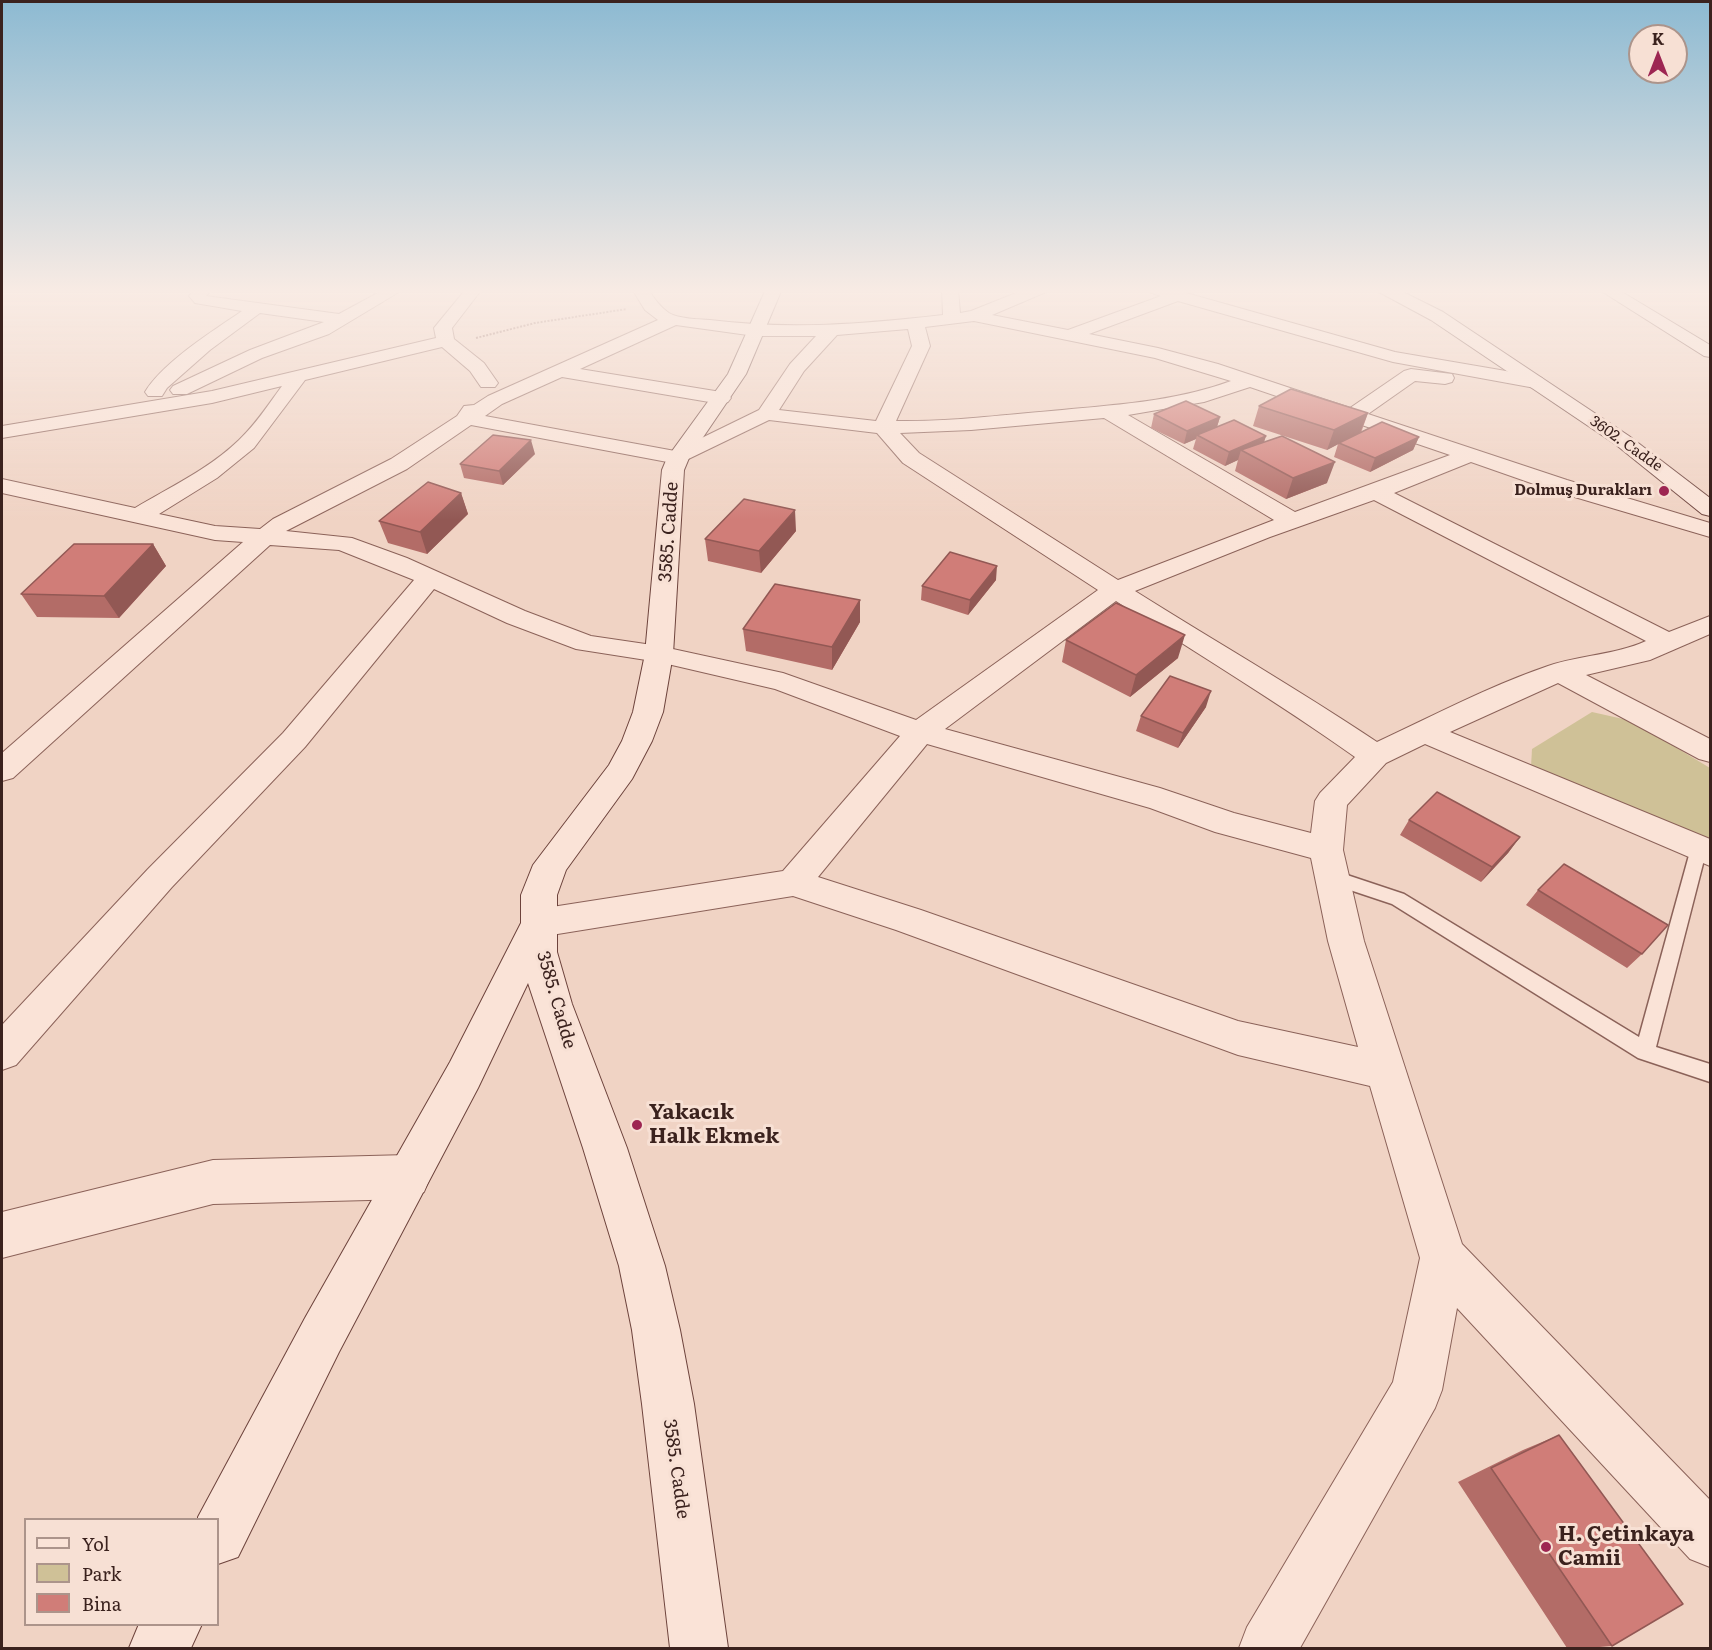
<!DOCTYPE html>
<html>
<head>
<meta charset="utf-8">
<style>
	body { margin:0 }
	#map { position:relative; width:1712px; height:1650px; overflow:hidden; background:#f0d3c4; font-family:Literata,serif }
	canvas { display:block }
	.frame { position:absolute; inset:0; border:3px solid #3b221e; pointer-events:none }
	.legend { position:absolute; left:24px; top:1518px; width:195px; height:108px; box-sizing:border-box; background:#f7e0d4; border:2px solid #ac948b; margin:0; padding:8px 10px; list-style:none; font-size:18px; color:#3b221e }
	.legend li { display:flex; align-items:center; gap:12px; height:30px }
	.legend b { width:30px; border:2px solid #ac948b }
	.north { position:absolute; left:1628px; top:24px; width:60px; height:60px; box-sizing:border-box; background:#f7e0d4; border:2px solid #ac948b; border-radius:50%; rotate:0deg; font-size:16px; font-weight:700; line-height:24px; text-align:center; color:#3b221e }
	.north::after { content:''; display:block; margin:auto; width:21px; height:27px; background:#9d2652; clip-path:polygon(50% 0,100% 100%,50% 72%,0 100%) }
</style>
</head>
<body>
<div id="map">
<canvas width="1712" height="1650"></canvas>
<div class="frame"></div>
<ul class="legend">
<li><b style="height:8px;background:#fae3d7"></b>Yol</li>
<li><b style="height:16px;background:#cfc197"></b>Park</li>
<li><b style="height:16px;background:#d07d78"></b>Bina</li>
</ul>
<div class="north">K</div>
</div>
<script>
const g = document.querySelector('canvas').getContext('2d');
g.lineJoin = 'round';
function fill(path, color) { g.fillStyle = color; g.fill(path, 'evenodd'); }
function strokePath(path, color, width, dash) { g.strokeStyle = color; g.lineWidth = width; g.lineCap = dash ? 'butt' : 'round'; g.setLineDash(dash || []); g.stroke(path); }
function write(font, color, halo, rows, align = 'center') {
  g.font = font + ' Literata,serif'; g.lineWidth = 6; g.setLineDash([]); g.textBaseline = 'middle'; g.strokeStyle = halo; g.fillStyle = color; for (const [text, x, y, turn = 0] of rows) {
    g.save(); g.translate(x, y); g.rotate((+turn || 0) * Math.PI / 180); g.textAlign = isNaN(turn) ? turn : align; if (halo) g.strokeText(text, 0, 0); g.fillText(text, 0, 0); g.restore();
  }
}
const green = new Path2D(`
	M 1592,712 L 1632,721 L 1710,768 L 1710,839 L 1535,771 L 1531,767 L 1532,749 Z`);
const path = new Path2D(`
	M 476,338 L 535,323 L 627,309`);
const lane = new Path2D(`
	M 1699,842 L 1705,844 L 1707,848 L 1656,1047 L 1710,1064 L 1710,1082 L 1638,1058 L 1392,904 L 1326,882 L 1323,877 L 1326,872 L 1332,870 L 1404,894 L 1639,1037 L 1691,848 L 1693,844 Z`);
const street = new Path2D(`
	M 195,289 L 212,289 L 206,296 L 339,314 L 385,289 L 404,289 L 329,334 L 262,358 L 187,394 L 173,394 L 170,390 L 173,386 L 250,350 L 324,322 L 260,313 L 210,350 L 167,388 L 162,396 L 148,396 L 145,392 C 163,362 213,331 242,311 L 195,303 L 189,296 Z
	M 466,289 L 482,289 L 452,328 L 454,339 L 484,363 L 498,383 L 495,387 L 481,387 L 470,371 L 442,347 L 305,380 L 254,448 L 217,478 L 159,514 L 215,526 L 260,529 L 273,519 L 391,459 L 457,416 L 464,406 L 474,405 L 488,396 L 658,320 L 645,310 L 632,289 L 648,289 C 654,298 660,307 669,313 C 679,319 698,319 710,320 C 789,330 865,324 943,315 L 942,289 L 958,289 L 960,313 L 971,311 L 1026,289 L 1048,289 L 1046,292 L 992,315 L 1068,330 L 1161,296 L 1149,292 L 1147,289 L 1172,289 L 1395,352 L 1535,376 L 1542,378 L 1545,382 L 1542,386 L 1535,388 L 1393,362 L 1178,301 L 1089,334 L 1158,348 L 1218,364 L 1350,408 L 1404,371 L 1411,369 L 1452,374 L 1454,378 L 1452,382 L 1445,384 L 1415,381 L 1368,414 L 1567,480 L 1710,523 L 1710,537 L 1551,490 L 1471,462 L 1394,493 L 1669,632 L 1710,616 L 1710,634 L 1650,660 L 1586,675 L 1710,739 L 1710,762 L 1699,759 L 1558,683 L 1450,732 L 1710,839 L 1710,866 L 1425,744 L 1386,763 L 1347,805 L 1343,850 L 1364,941 L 1462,1244 L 1710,1500 L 1710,1567 L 1690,1559 L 1457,1308 L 1442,1390 L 1435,1408 L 1300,1648 L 1239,1648 L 1247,1627 L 1393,1382 L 1420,1258 L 1370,1086 L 1238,1055 L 896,930 L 793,896 L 539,937 L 526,933 L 521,923 L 526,913 L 539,909 L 783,871 L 900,736 L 775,689 L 659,662 L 576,649 L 507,623 L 434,589 L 305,747 L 172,887 L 16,1065 L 2,1070 L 2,1025 L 148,869 L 283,733 L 414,580 L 339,550 L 270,545 L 13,778 L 2,781 L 2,753 L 243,542 L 215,540 L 2,493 L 2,479 L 135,508 C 170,487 209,469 239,440 C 256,424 268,405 282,386 L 212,403 L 2,438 L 2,426 L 212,391 L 436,338 L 434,328 ZM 974,321 L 1155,358 L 1231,381 C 1174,402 1112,405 1051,411 C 1000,415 948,422 896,421 L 930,346 L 925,327 ZM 676,325 L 755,336 L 816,336 L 790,364 L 759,410 L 675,451 L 485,416 L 502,404 L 562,377 L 721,404 L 728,402 L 731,398 L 728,394 L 721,392 L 580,369 ZM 908,329 L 912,346 L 876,421 L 779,410 L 804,371 L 837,335 ZM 1250,387 L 1450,455 L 1295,512 L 1128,415 L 1204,402 ZM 1104,418 L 1274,520 L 1118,580 L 919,453 L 900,433 L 971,430 ZM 769,420 L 877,433 L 903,463 L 1098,590 L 916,720 L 783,673 L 659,646 L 591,636 L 525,611 L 407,558 L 352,538 L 286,531 L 407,469 L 471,425 L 678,464 ZM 1374,500 L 1646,641 C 1615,655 1580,655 1548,666 C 1489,686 1433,716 1377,742 C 1298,689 1216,642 1135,591 L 1270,537 ZM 1116,601 C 1196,653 1278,702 1355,757 L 1320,793 L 1315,801 L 1311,833 L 1234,813 L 1160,788 L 945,729 ZM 927,744 L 1150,808 L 1215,832 L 1311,858 L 1328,941 L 1358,1047 L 1238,1021 L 921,910 L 818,877 Z
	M 408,1155 L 424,1162 L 430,1177 L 424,1192 L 408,1199 L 213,1204 L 2,1258 L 2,1212 L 213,1160 Z`);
const secondary = new Path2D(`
	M 766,289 L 782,289 L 746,374 L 689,458 L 684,470 L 673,654 L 663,712 L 652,741 L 632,779 L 566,870 L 557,895 L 557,952 L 572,1004 L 627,1148 L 665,1266 L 680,1330 L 694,1404 L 728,1648 L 670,1648 L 642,1404 L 632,1330 L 619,1266 L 583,1148 L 528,983 L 478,1088 L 339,1352 L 238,1557 L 218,1564 L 218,1520 L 198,1520 L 198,1517 L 305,1318 L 450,1062 L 521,923 L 521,895 L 533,865 L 609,765 L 622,741 L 633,712 L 645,654 L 662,470 L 667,458 L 728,374 Z
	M 1377,289 L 1397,289 L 1443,312 L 1629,436 L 1710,498 L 1710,516 L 1702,514 L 1615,444 L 1431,320 L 1379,292 Z
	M 1598,289 L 1617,289 L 1710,345 L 1710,357 L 1704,356 Z
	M 139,1624 L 202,1624 L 191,1648 L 129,1648 Z`);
const wall = new Path2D(`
	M 1259,406 L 1368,413 L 1361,433 L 1419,437 L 1413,450 L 1370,472 L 1334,457 L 1338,444 L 1327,450 L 1253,426 Z
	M 1154,414 L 1220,417 L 1217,427 L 1266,436 L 1264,442 L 1327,483 L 1286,499 L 1235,471 L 1238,460 L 1225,466 L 1193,449 L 1196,439 L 1184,444 L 1151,428 Z
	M 535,454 L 503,485 L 464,478 L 460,464 Z
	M 461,493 L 468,514 L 427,554 L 388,543 L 379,521 Z
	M 796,531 L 761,573 L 708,561 L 705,539 Z
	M 153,544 L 166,566 L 119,618 L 37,617 L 21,594 Z
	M 996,580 L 968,615 L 921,600 L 922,586 Z
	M 860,600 L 860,622 L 832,670 L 746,651 L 743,629 Z
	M 1066,640 L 1178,658 L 1130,697 L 1062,662 Z
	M 1206,707 L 1178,748 L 1136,731 L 1141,716 Z
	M 1409,820 L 1520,837 L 1508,853 L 1481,882 L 1400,835 Z
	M 1538,890 L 1642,954 L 1627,968 L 1526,905 Z
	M 1559,1435 L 1612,1646 L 1587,1648 L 1567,1648 L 1458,1482 L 1523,1450 Z`);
const shadedWall = new Path2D(`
	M 1368,413 L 1360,433 L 1327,450 L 1334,430 Z
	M 1220,417 L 1216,430 L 1197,435 L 1196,439 L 1184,444 L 1187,431 Z
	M 1266,436 L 1261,450 L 1241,450 L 1238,460 L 1225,466 L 1229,452 Z
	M 1419,437 L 1413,450 L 1370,472 L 1375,458 Z
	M 531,440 L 535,454 L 503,485 L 499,471 Z
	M 1335,462 L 1327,483 L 1286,499 L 1293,478 Z
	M 461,493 L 468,514 L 427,554 L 420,532 Z
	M 795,510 L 796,531 L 761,573 L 759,551 Z
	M 153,544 L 166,566 L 119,618 L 104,596 Z
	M 997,566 L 996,580 L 968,615 L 970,600 Z
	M 860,600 L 860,622 L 832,670 L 832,647 Z
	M 1185,635 L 1178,658 L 1130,697 L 1136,675 Z
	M 1211,691 L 1206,707 L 1178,748 L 1183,733 Z
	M 1520,837 L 1508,853 L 1481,882 L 1492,867 Z`);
const building = new Path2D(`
	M 1291,389 L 1368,413 L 1334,430 L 1259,406 Z
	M 1186,401 L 1220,417 L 1187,431 L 1154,414 Z
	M 1234,420 L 1266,436 L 1229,452 L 1197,435 Z
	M 1382,422 L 1419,437 L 1375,458 L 1339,443 Z
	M 493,435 L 531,440 L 499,471 L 460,464 Z
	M 1282,436 L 1335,462 L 1293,478 L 1241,450 Z
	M 428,482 L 461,493 L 420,532 L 379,521 Z
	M 744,499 L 795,510 L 759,551 L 705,539 Z
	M 74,544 L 153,544 L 104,596 L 21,594 Z
	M 950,552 L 997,566 L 970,600 L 922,586 Z
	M 775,584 L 860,600 L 832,647 L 743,629 Z
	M 1116,603 L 1185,635 L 1136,675 L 1066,640 Z
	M 1170,676 L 1211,691 L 1183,733 L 1141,716 Z
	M 1437,792 L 1520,837 L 1492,867 L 1409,820 Z
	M 1564,864 L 1668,925 L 1642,954 L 1538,890 Z
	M 1559,1435 L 1683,1604 L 1612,1646 L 1491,1468 Z`);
const markers = [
	[1664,491,6,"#9d2652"],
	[637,1125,6,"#9d2652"],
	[1546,1547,6,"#9d2652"]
];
const farStreetnames = [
	["3602. Cadde",1626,444,35]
];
const farPoinames = [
	["Dolmuş Durakları",1652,491]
];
const streetNames = [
	["3585. Cadde",669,532,-86],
	["3585. Cadde",556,1000,74],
	["3585. Cadde",676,1469,82]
];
const nearPoinames = [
	["Yakacık",649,1113],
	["Halk Ekmek",649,1137],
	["H. Çetinkaya",1558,1535],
	["Camii",1558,1559]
];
fill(green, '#cfc197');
strokePath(lane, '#8b6259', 3);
strokePath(street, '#8b6259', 2);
strokePath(secondary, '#6d433c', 2);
strokePath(path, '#8b6259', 2, [2, 1.5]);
fill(lane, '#fae3d7');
fill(street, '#fae3d7');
fill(secondary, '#fae3d7');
fill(wall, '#b36c67');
fill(shadedWall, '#925854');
fill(building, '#d07d78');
strokePath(building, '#925854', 1.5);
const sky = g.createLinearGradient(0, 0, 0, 520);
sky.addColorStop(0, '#8dbad2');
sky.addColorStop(0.56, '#f8ebe4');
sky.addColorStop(1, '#f8ebe400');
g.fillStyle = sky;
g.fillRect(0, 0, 1712, 520);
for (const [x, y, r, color] of markers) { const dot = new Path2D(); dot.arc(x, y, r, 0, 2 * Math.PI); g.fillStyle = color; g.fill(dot); strokePath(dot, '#f7e0d4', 2); }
write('15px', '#3b221e', '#f7e0d4', farStreetnames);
write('bold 15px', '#3b221e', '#f7e0d4', farPoinames, 'right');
write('18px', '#3b221e', '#f7e0d4', streetNames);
write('bold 21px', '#3b221e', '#f7e0d4', nearPoinames, 'left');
</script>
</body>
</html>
